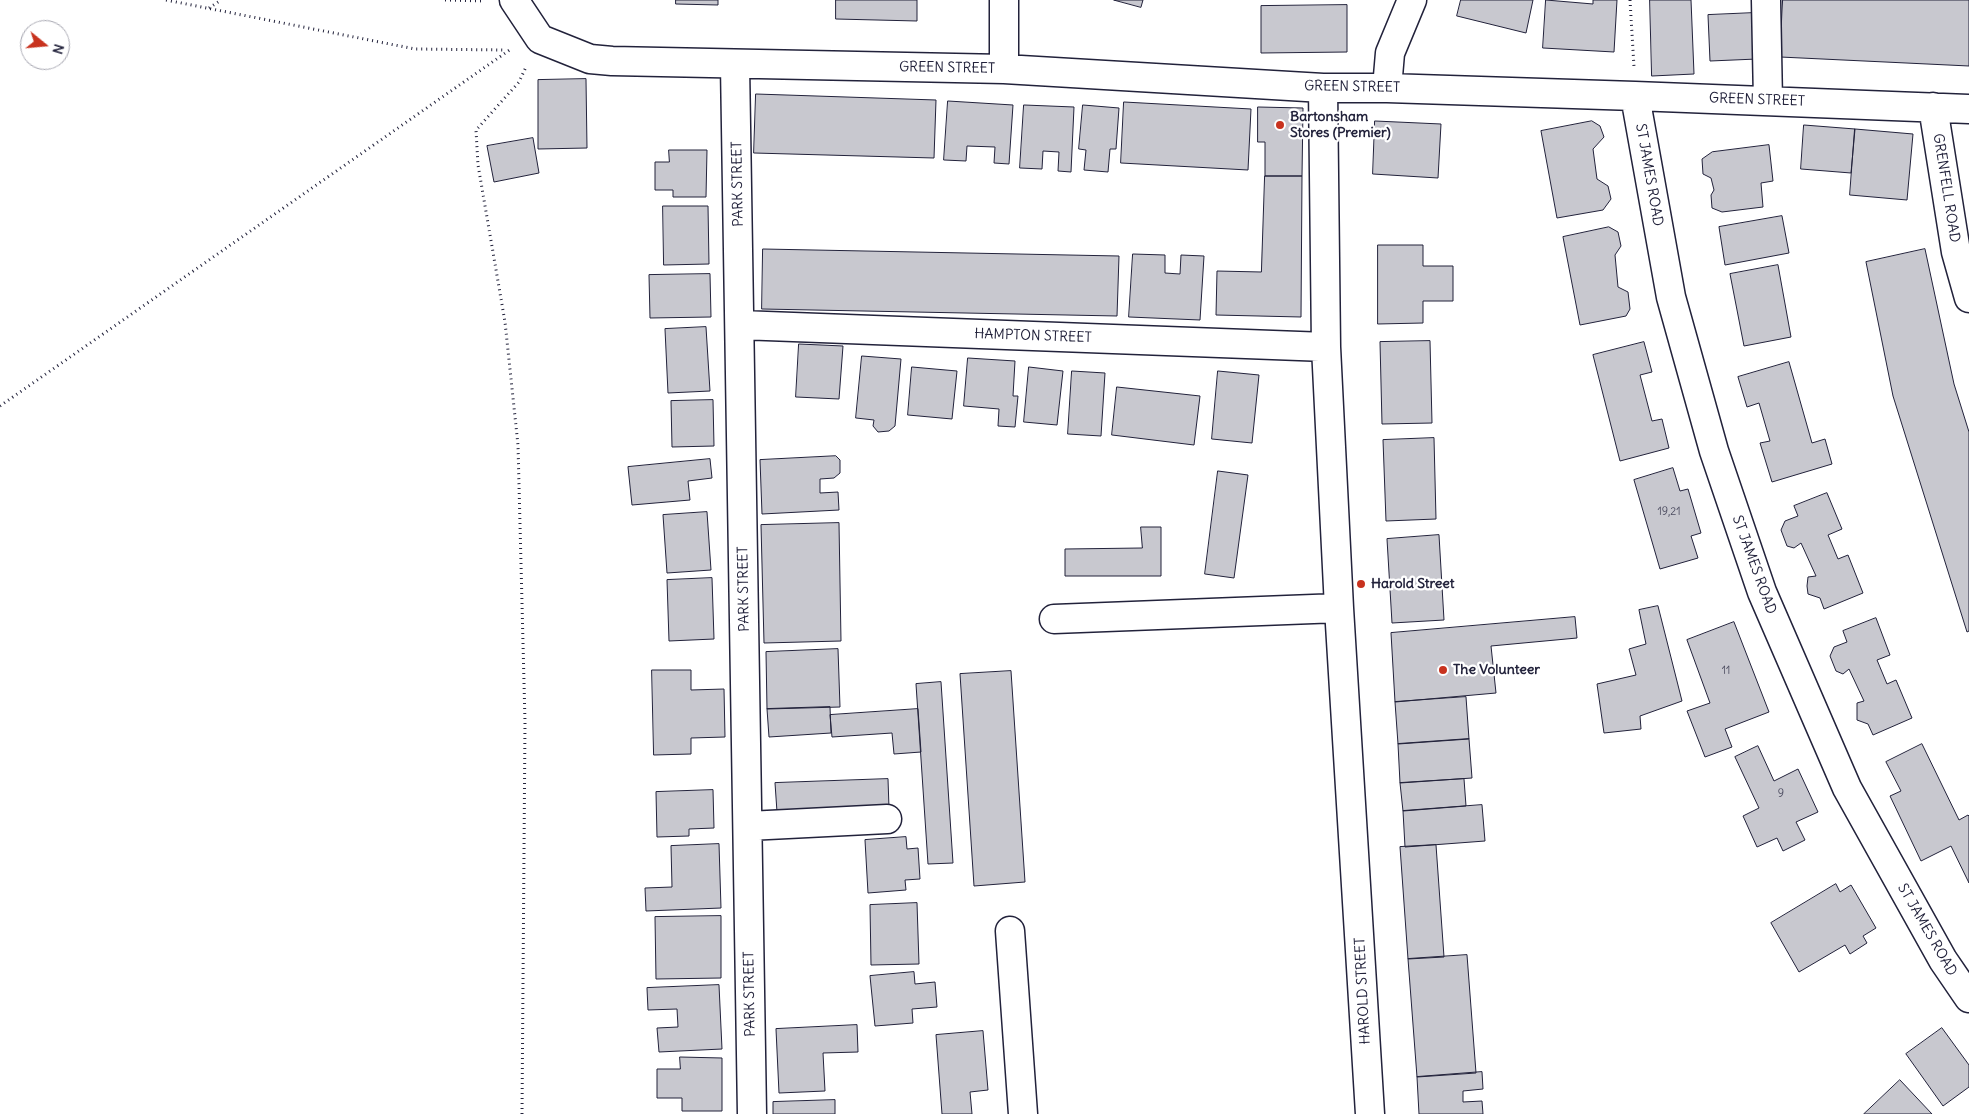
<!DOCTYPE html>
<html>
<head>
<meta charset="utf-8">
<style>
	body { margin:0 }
	#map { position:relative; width:1969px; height:1114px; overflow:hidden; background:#fff; font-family:Delius,sans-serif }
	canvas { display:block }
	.north { position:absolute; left:20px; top:20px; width:50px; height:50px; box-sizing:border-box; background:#fff; border:1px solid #a7a7b1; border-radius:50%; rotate:107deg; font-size:14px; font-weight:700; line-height:20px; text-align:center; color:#22223b }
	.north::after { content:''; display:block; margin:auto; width:18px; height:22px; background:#c8321e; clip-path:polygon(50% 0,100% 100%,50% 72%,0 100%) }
</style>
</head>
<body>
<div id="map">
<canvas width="1969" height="1114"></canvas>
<div class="north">N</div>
</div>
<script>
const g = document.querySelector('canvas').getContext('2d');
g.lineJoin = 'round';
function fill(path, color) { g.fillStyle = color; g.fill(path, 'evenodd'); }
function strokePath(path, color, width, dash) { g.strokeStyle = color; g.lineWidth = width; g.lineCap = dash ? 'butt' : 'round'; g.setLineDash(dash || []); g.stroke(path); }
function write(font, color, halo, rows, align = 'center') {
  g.font = font + ' Delius,sans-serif'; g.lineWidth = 4.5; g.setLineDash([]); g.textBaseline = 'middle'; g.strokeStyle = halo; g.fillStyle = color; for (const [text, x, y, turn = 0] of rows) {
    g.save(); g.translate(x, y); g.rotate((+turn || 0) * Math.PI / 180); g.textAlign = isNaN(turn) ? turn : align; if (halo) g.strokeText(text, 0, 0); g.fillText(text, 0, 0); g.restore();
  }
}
const building = new Path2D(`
	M 676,0 L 718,0 L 718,5 L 676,4 Z
	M 836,0 L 917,0 L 917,21 L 836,19 Z
	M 1114,0 L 1143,0 L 1141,7 Z
	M 1461,0 L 1533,0 L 1526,33 L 1457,16 Z
	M 1546,0 L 1593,4 L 1593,0 L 1617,0 L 1614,52 L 1543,48 Z
	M 1650,0 L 1691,0 L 1694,74 L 1652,76 Z
	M 1783,0 L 1969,0 L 1969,66 L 1780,57 Z
	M 1347,5 L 1347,52 L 1261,53 L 1261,6 Z
	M 1754,13 L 1757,59 L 1710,61 L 1708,15 Z
	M 586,79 L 587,148 L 538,149 L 538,80 Z
	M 756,94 L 936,100 L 934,158 L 754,153 Z
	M 948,101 L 1013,105 L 1009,164 L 994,163 L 995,147 L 967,146 L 966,161 L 944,160 Z
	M 1124,102 L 1251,109 L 1248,170 L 1121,163 Z
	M 1024,105 L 1074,107 L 1071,172 L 1058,171 L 1059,152 L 1043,151 L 1042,169 L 1020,168 Z
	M 1083,105 L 1119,108 L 1116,149 L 1110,149 L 1108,172 L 1084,170 L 1086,150 L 1079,149 Z
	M 1258,107 L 1303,108 L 1302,176 L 1265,176 L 1265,142 L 1258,142 Z
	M 1375,121 L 1441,124 L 1438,178 L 1373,174 Z
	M 1592,121 L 1600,126 L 1604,137 L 1593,149 L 1597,179 L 1608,186 L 1611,199 L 1603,210 L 1557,218 L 1541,131 Z
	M 1804,125 L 1855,129 L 1851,173 L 1801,169 Z
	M 1855,129 L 1913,134 L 1907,200 L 1850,195 Z
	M 533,138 L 539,173 L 494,182 L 487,146 Z
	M 1769,145 L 1773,181 L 1761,183 L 1763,207 L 1722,212 L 1712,208 L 1711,195 L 1714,190 L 1711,178 L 1703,174 L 1702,159 L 1712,152 Z
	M 669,150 L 707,150 L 706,197 L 673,197 L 673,190 L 655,190 L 655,162 L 669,162 Z
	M 1265,176 L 1302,176 L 1301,317 L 1216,315 L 1217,271 L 1261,272 Z
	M 663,206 L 708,206 L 709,264 L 664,265 Z
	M 1782,216 L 1789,253 L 1725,265 L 1719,227 Z
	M 1609,227 L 1618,232 L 1621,246 L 1615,255 L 1618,287 L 1628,292 L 1630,309 L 1626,316 L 1580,325 L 1563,237 Z
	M 1378,245 L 1423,245 L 1423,266 L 1453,266 L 1453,301 L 1423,301 L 1423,323 L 1378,324 Z
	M 763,249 L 1119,256 L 1117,316 L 762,309 Z
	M 1925,249 L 1954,384 L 1969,432 L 1969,631 L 1967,632 L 1893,396 L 1866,262 Z
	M 1133,254 L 1165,255 L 1165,273 L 1180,274 L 1181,255 L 1204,256 L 1200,320 L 1129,317 Z
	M 1778,265 L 1791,337 L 1744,346 L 1730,274 Z
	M 710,274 L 711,317 L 650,318 L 649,275 Z
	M 706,327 L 710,391 L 668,393 L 665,329 Z
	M 1430,341 L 1432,423 L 1382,424 L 1380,342 Z
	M 1644,342 L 1652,372 L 1640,375 L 1652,421 L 1662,419 L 1669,448 L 1620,461 L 1593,355 Z
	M 799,344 L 843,346 L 839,399 L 796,397 Z
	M 862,356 L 901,359 L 895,426 L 889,431 L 878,432 L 873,426 L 874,420 L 856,418 Z
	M 968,358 L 1015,361 L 1013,396 L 1018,396 L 1015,427 L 998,426 L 999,409 L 964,406 Z
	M 1789,362 L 1812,443 L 1825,439 L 1832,464 L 1772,482 L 1760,443 L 1770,441 L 1759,403 L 1747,407 L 1738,377 Z
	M 912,367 L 957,371 L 952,419 L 908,415 Z
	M 1029,367 L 1063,371 L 1057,425 L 1024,422 Z
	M 1072,371 L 1105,373 L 1101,436 L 1068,434 Z
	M 1218,371 L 1259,375 L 1252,443 L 1212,439 Z
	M 1117,387 L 1200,396 L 1194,445 L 1112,435 Z
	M 713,400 L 714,446 L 672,447 L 671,401 Z
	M 1434,438 L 1436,519 L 1386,521 L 1383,440 Z
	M 836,456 L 840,460 L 840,473 L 834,478 L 820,479 L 820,493 L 838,492 L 839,510 L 762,514 L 760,460 Z
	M 710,459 L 712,478 L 688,481 L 690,500 L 632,505 L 628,467 Z
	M 1673,468 L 1680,491 L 1688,489 L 1701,533 L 1691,536 L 1698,558 L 1660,569 L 1634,480 Z
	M 1218,471 L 1248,475 L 1234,578 L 1205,574 Z
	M 1827,493 L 1842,529 L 1828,535 L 1838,559 L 1848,555 L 1863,593 L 1824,609 L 1820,598 L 1808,594 L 1807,586 L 1808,577 L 1816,576 L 1801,543 L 1794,548 L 1787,546 L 1781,530 L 1785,521 L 1798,516 L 1794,506 Z
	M 707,512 L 711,570 L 667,573 L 663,515 Z
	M 839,523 L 841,641 L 764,643 L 761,525 Z
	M 1141,527 L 1161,527 L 1161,576 L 1065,576 L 1065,549 L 1142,548 Z
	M 1439,535 L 1444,620 L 1392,623 L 1387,539 Z
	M 712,578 L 714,639 L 669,641 L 667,580 Z
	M 1658,606 L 1682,701 L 1640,716 L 1641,729 L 1604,733 L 1597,684 L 1636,675 L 1629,649 L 1646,644 L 1639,610 Z
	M 1575,617 L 1577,638 L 1491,646 L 1496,693 L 1395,702 L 1391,633 Z
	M 1876,618 L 1890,655 L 1877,660 L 1887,684 L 1896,680 L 1912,718 L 1873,735 L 1868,724 L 1857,720 L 1857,703 L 1864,701 L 1849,669 L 1843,674 L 1836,671 L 1830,656 L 1834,647 L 1847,642 L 1843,631 Z
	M 1734,622 L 1769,712 L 1725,729 L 1732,747 L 1705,757 L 1687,711 L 1710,703 L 1687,640 Z
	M 838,649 L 840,707 L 767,709 L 766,652 Z
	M 652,670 L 691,670 L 691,690 L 724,689 L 725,737 L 691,738 L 691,754 L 654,755 Z
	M 1011,671 L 1025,882 L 974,886 L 960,674 Z
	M 941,682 L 953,863 L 928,864 L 916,684 Z
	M 1466,697 L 1469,739 L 1398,744 L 1395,702 Z
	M 830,707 L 831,733 L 769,737 L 767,709 Z
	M 918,709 L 921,752 L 894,754 L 892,733 L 832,737 L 830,715 Z
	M 1469,739 L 1472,778 L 1400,783 L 1398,744 Z
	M 1922,744 L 1959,820 L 1968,815 L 1969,816 L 1969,883 L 1951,846 L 1921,861 L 1890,796 L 1901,791 L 1886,762 Z
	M 1758,746 L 1774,781 L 1798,769 L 1818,812 L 1796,822 L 1805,840 L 1783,851 L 1777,838 L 1757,847 L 1743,816 L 1759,808 L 1735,757 Z
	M 888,779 L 889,808 L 777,812 L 775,783 Z
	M 1464,779 L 1466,806 L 1403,811 L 1400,783 Z
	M 713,790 L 714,828 L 689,829 L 689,836 L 657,837 L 656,792 Z
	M 1482,805 L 1485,841 L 1405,847 L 1403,811 Z
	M 906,837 L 907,849 L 918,848 L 920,879 L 905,880 L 906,890 L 868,893 L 865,840 Z
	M 719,844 L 721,908 L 646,911 L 645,888 L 672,887 L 671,846 Z
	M 1436,845 L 1444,957 L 1408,959 L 1400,847 Z
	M 1836,884 L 1840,892 L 1851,885 L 1876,928 L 1863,936 L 1867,943 L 1850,954 L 1845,945 L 1799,972 L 1771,923 Z
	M 917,903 L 919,964 L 871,965 L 870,905 Z
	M 721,916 L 721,978 L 656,979 L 655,917 Z
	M 1467,955 L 1476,1073 L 1417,1077 L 1408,959 Z
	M 914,972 L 915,984 L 935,982 L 937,1007 L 912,1009 L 913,1023 L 875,1026 L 870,976 Z
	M 719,985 L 722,1049 L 659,1052 L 657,1028 L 678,1027 L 677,1009 L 648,1010 L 647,988 Z
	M 857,1025 L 858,1052 L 823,1053 L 825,1091 L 779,1093 L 776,1029 Z
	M 1942,1028 L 1969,1065 L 1969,1087 L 1943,1106 L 1906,1054 Z
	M 983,1031 L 988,1090 L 970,1092 L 972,1114 L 942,1114 L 936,1035 Z
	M 680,1057 L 722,1058 L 722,1111 L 682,1111 L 682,1098 L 657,1098 L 657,1069 L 680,1069 Z
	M 1482,1072 L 1483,1089 L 1463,1091 L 1463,1102 L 1482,1101 L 1483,1114 L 1419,1114 L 1417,1077 Z
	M 1900,1080 L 1932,1114 L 1864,1114 Z
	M 835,1100 L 835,1114 L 773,1114 L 773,1102 Z`);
const path = new Path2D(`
	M 166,0 L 415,49 L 506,50
	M 445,0 L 485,1
	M 1630,0 L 1634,67
	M 209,8 L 221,0
	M 0,406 L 511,49
	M 522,1114 L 525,722 L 518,445 L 505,322 L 478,165 L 476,130 L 519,82 L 526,67`);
const minor = new Path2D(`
	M 514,0 L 540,39 L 590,59 L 612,61 L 1004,69 L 1323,88 L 1387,88 L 1635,96 L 1969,109
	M 1766,0 L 1768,101
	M 735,65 L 752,1114
	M 1004,69 L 1004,0
	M 1323,88 L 1326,347 L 1339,608 L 1370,1114
	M 1387,88 L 1390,53 L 1412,0
	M 1635,96 L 1671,297 L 1714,451 L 1762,592 L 1847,788 L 1943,960 L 1969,998
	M 1933,107 L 1956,252 L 1969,298
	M 740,325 L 1326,347
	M 1054,619 L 1339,608
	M 748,826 L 887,819
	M 1010,931 L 1023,1114`);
const markers = [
	[1280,125,5,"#c8321e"],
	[1361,584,5,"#c8321e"],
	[1443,670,5,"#c8321e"]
];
const numberNames = [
	["19,21",1669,512],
	["11",1726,671],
	["9",1781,794]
];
const streetNames = [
	["GREEN STREET",947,68,1],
	["GREEN STREET",1352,87,1],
	["GREEN STREET",1757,100,2],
	["ST JAMES ROAD",1649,175,80],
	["PARK STREET",738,184,-91],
	["GRENFELL ROAD",1946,188,81],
	["HAMPTON STREET",1033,336,2],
	["ST JAMES ROAD",1754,565,70],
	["PARK STREET",744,589,-91],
	["ST JAMES ROAD",1927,930,60],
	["HAROLD STREET",1363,991,-93],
	["PARK STREET",750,994,-91]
];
const poiNames = [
	["Bartonsham",1290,117],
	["Stores (Premier)",1290,133],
	["Harold Street",1371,584],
	["The Volunteer",1453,670]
];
fill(building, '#c8c8cf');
strokePath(building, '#22223b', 1);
strokePath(minor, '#22223b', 31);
strokePath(path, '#22223b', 3, [1, 4]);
strokePath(minor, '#fff', 28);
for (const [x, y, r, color] of markers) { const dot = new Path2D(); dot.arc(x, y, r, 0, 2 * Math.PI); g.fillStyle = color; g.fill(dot); strokePath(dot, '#fff', 2); }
write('11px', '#4c4c60', null, numberNames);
write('14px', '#22223b', '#fff', streetNames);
write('bold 14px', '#22223b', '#fff', poiNames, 'left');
</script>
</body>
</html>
